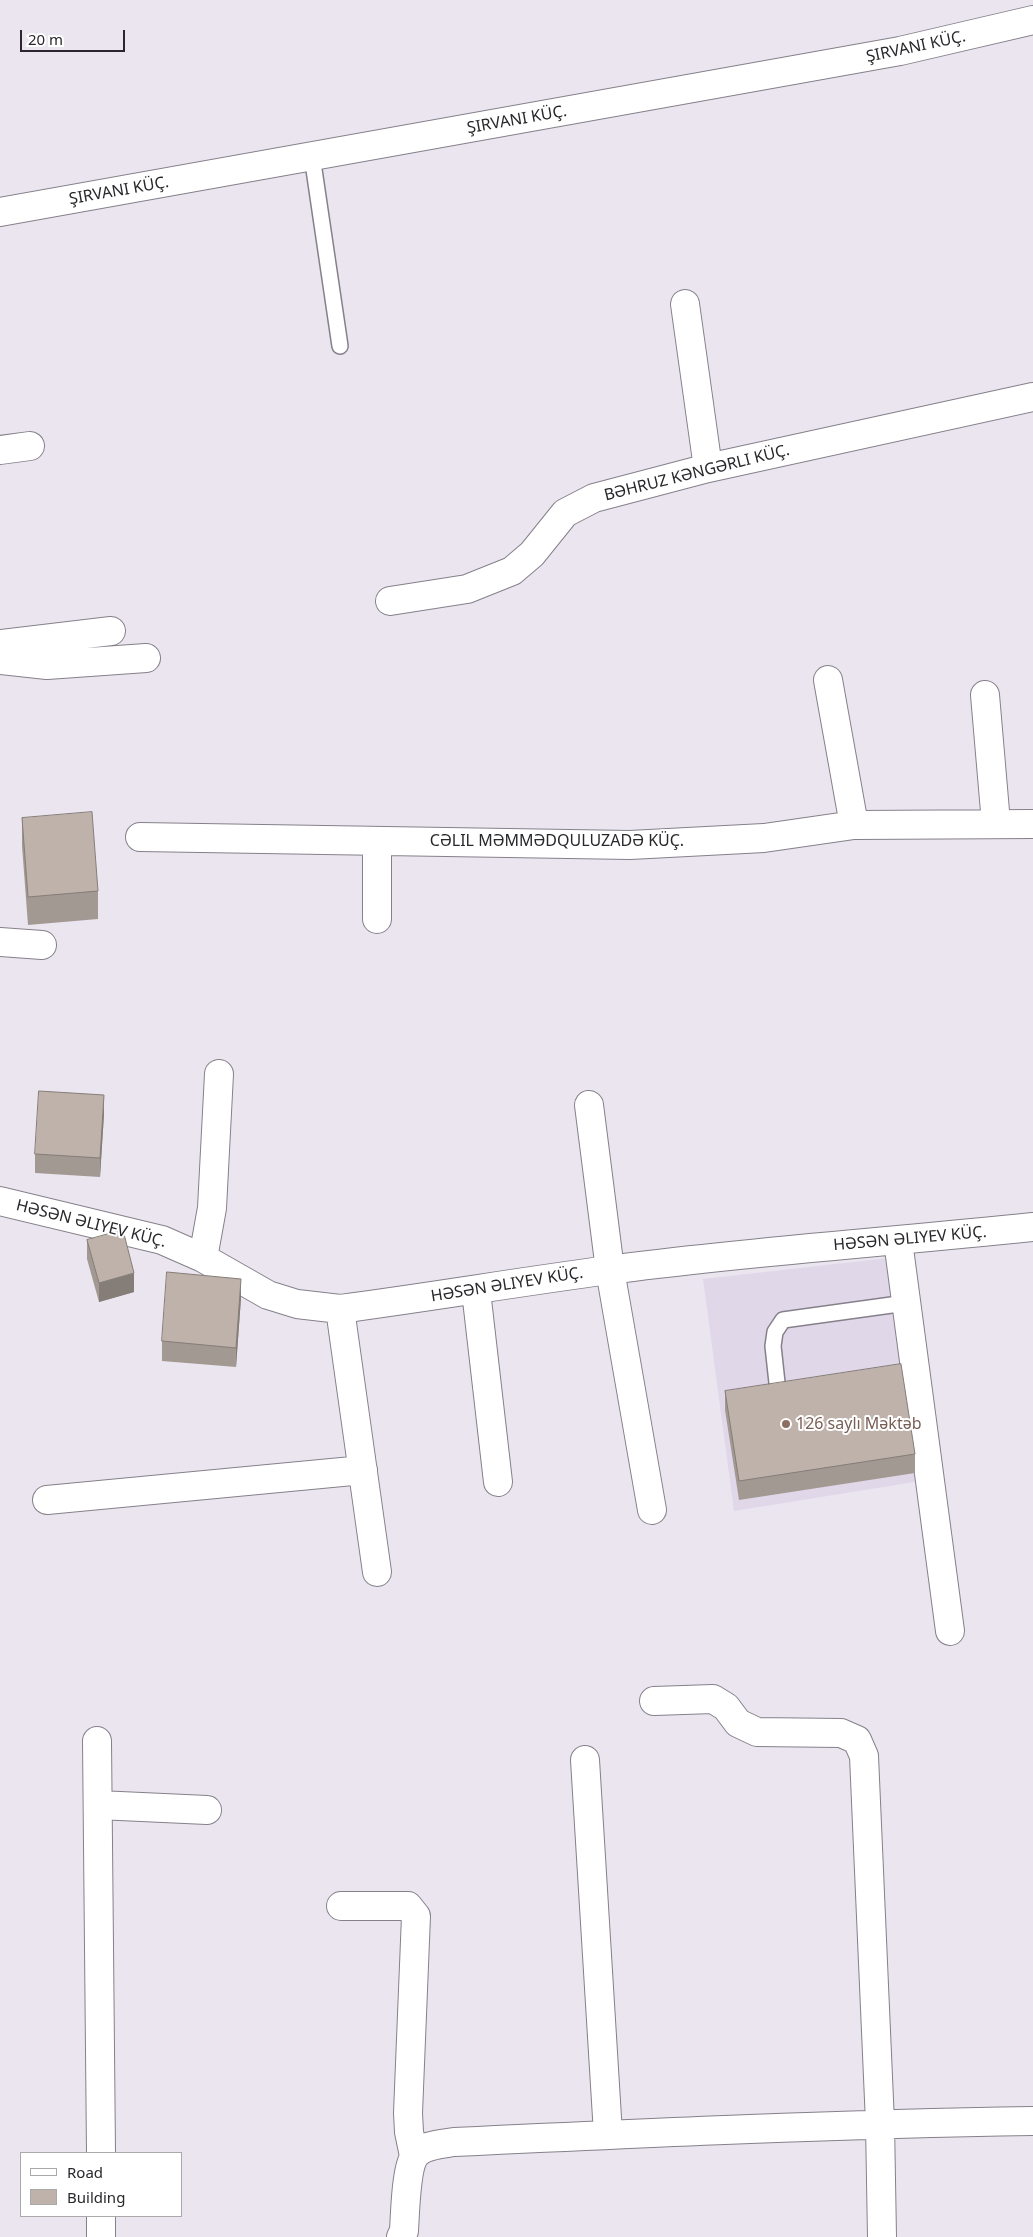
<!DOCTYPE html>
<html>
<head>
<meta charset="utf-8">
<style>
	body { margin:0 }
	#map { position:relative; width:1033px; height:2237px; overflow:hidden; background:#ebe5f0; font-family:"Noto Sans",sans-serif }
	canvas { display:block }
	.legend { position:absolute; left:20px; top:2152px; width:162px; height:65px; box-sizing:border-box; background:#fff; border:1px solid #a9a9aa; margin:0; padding:6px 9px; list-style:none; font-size:15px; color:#29272b }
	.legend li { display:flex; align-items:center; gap:10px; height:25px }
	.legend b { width:25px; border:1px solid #a9a9aa }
	.scale { position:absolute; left:20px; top:30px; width:105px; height:22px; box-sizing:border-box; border:2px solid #29272b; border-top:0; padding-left:6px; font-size:15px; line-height:18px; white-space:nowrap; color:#29272b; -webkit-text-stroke:4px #fff; paint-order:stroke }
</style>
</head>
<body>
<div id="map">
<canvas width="1033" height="2237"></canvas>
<ul class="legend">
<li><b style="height:6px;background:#fff"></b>Road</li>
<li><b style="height:14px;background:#beb2ab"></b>Building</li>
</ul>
<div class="scale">20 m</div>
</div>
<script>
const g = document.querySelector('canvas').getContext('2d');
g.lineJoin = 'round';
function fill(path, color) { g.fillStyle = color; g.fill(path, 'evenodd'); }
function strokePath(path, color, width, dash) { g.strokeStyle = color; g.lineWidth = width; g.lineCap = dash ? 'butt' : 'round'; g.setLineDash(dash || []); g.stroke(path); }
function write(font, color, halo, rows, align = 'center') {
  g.font = font + ' "Noto Sans",sans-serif'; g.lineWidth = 4; g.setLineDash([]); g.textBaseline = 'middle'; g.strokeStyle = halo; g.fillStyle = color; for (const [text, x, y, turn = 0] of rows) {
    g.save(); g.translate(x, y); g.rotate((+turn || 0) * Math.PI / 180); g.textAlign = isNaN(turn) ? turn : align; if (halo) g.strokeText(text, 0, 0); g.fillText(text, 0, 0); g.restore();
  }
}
const built = new Path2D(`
	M 888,1258 L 921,1481 L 734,1511 L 703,1279 Z`);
const lane = new Path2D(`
	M 312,156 L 340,346
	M 778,1392 L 773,1346 L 775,1332 L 783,1320 L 906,1303`);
const street = new Path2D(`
	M 0,212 L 900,51 L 1033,20
	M 685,304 L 708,468
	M 0,450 L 30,446
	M 390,601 L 467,589 L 512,571 L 532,554 L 565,513 L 594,498 L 708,468 L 1033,397
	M 2,644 L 111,631
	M 0,660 L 47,665 L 146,658
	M 828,680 L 854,825
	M 985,695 L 996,823
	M 140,837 L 630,845 L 764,838 L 854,825 L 1033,824
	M 377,841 L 377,919
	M 0,942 L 42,945
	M 589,1105 L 610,1270 L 652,1510
	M 0,1201 L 162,1240 L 203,1258 L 268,1295 L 297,1304 L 340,1309 C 430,1297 519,1282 609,1270 C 750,1251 892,1242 1033,1227
	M 898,1241 L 950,1631
	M 203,1258 L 212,1208 L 219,1074
	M 476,1291 L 498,1482
	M 340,1309 L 377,1572
	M 47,1500 L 363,1470
	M 654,1701 L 713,1699 L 726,1707 L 738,1723 L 757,1732 L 841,1733 L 857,1740 L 864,1756 L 880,2123 L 882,2237
	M 97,1741 L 101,2153
	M 585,1760 L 608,2134
	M 98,1805 L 207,1810
	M 341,1906 L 408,1906 L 416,1916 L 408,2113 L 409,2132 L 414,2156
	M 101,2216 L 101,2237
	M 401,2237 L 404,2231 C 405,2214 406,2170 414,2157 C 421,2145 441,2144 454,2142 C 647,2133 840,2124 1033,2121`);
const wall = new Path2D(`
	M 22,818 L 98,891 L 98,919 L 28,925 L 22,846 Z
	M 104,1114 L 100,1177 L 35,1173 L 35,1154 Z
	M 87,1240 L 134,1292 L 99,1302 L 87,1259 Z
	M 241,1298 L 236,1367 L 162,1361 L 162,1341 Z
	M 725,1391 L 915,1454 L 915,1473 L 739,1500 L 725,1410 Z`);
const shadedWall = new Path2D(`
	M 104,1095 L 104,1114 L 100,1177 L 100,1158 Z
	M 134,1273 L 134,1292 L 99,1302 L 99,1283 Z
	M 241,1279 L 241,1298 L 236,1367 L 236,1348 Z`);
const building = new Path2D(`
	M 92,812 L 98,891 L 28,897 L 22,818 Z
	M 39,1091 L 104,1095 L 100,1158 L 35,1154 Z
	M 123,1230 L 134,1273 L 99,1283 L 87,1240 Z
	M 167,1272 L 241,1279 L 236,1348 L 162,1341 Z
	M 901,1364 L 915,1454 L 739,1481 L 725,1391 Z`);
const markers = [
	[786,1424,5,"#8d6e63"]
];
const streetNames = [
	["ŞIRVANI KÜÇ.",916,47,-12],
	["ŞIRVANI KÜÇ.",517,120,-10],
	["ŞIRVANI KÜÇ.",119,191,-10],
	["BƏHRUZ KƏNGƏRLI KÜÇ.",697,473,-14],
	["CƏLIL MƏMMƏDQULUZADƏ KÜÇ.",557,841],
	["HƏSƏN ƏLIYEV KÜÇ.",91,1224,14],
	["HƏSƏN ƏLIYEV KÜÇ.",910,1239,-5],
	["HƏSƏN ƏLIYEV KÜÇ.",507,1285,-9]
];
const educationNames = [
	["126 saylı Məktəb",796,1424]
];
fill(built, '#e0d7e9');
strokePath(lane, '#85808a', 18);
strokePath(street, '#85808a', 30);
strokePath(lane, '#fff', 15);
strokePath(street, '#fff', 28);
fill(wall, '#a39993');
fill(shadedWall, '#857d78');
fill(building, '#beb2ab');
strokePath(building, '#857d78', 1);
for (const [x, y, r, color] of markers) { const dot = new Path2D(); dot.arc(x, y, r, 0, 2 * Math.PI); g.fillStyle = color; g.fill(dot); strokePath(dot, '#fff', 2); }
write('16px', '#29272b', '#fff', streetNames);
write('16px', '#785e54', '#fff', educationNames, 'left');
</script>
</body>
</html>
